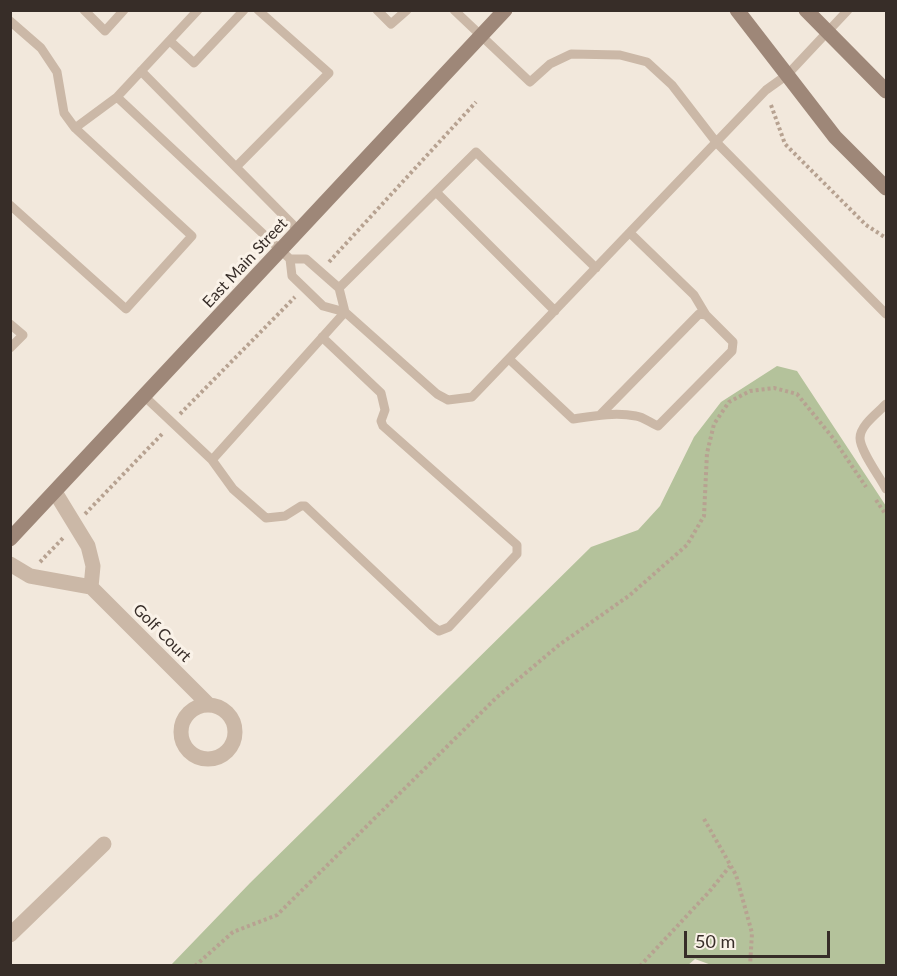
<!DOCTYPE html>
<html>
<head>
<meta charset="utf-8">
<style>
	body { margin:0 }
	#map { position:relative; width:897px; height:976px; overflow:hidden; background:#f2e8dc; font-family:Lato,sans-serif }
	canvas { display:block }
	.frame { position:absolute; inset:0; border:12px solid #372d28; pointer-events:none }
	.scale { position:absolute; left:684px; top:931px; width:146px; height:27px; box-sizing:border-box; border:3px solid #372d28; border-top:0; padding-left:8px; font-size:18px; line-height:21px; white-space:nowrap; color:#372d28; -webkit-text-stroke:4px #faf2e8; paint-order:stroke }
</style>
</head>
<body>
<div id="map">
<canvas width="897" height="976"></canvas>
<div class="frame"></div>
<div class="scale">50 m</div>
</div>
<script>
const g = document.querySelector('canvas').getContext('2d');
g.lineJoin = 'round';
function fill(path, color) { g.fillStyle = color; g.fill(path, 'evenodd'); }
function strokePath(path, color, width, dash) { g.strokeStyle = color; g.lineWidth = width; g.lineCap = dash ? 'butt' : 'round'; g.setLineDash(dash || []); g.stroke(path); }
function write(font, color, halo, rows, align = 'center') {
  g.font = font + ' Lato,sans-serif'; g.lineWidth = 6; g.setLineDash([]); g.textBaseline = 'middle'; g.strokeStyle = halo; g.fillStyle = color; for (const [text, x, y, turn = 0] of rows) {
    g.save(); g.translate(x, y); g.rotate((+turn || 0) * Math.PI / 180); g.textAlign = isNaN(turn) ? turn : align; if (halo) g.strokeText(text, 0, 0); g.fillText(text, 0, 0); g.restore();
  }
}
const green = new Path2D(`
	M 777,366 L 797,371 L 886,506 L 886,965 L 714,966 L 695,959 L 687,966 L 171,965 L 250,883 L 591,547 L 638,530 L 660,506 L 694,437 L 721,402 Z`);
const path = new Path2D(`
	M 771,105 L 785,144 L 866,225 L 886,238
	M 329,262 L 476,102
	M 180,414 L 295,297
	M 876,500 L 886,515
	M 85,514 L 163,433
	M 40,562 L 64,537
	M 704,819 L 736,875 L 752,933 L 750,966
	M 195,966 L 233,932 L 277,915 L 496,698 L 559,645 L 630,595 L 687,545 L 704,516 L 707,453 L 714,424 L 729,402 L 750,391 L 774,388 L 797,394 L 833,438 L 866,487
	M 640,966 L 709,892 L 730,866`);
const lane = new Path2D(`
	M 84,10 L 105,31 L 124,10
	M 377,10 L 391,24 L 407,10
	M 454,10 L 530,82 L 550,64 L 571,54 L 620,55 L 647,62 L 672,85 L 716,142 L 886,314
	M 10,21 L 41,48 L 57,72 L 64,113 L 75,128 L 192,236 L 126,309 L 10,205
	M 170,41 L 194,63 L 244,10
	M 141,71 L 299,231
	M 117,97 L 290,259 L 292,276 L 323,306 L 345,312 L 437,394 L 448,400 L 472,397 L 766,90 L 787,75 L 848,10
	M 75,128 L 117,97 L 198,10
	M 236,167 L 329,73 L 258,10
	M 436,192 L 555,311
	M 630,233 L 694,295 L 706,315
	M 290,259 L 306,259 L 339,288 L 345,312
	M 339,288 L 476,152 L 596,268
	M 10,324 L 23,335 L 10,348
	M 509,359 L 573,419 C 593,416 615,412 636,416 C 644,417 650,423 658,426 L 732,351 L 733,342 L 706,315 L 699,314 L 600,415
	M 144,396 L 212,460 L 345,312
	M 886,404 C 879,412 860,425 860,438 C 860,451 880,477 886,489
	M 212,460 L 233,489 L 266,518 L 285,516 L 301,506 L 305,506 L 432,626 L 439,631 L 449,627 L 517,554 L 517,545 L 383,426 L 381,421 L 385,410 L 381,393 L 322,337`);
const street = new Path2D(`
	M 10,564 L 30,576 L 91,587 L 93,566 L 88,546 L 55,492
	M 91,587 L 208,704
	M181 732a27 27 0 1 1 54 0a27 27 0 1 1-54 0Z
	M 10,935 L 104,844`);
const secondary = new Path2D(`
	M 737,10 L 835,137 L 886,188
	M 806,10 L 886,91
	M 10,539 L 505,10`);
const streetNames = [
	["East Main Street",245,263,-47],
	["Golf Court",162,633,45]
];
fill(green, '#b4c29b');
strokePath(path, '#b7a291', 4, [3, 3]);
strokePath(lane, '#cbb8a7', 9);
strokePath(street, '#cbb8a7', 15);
strokePath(secondary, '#9e8778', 15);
write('16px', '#372d28', '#faf2e8', streetNames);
</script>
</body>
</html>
